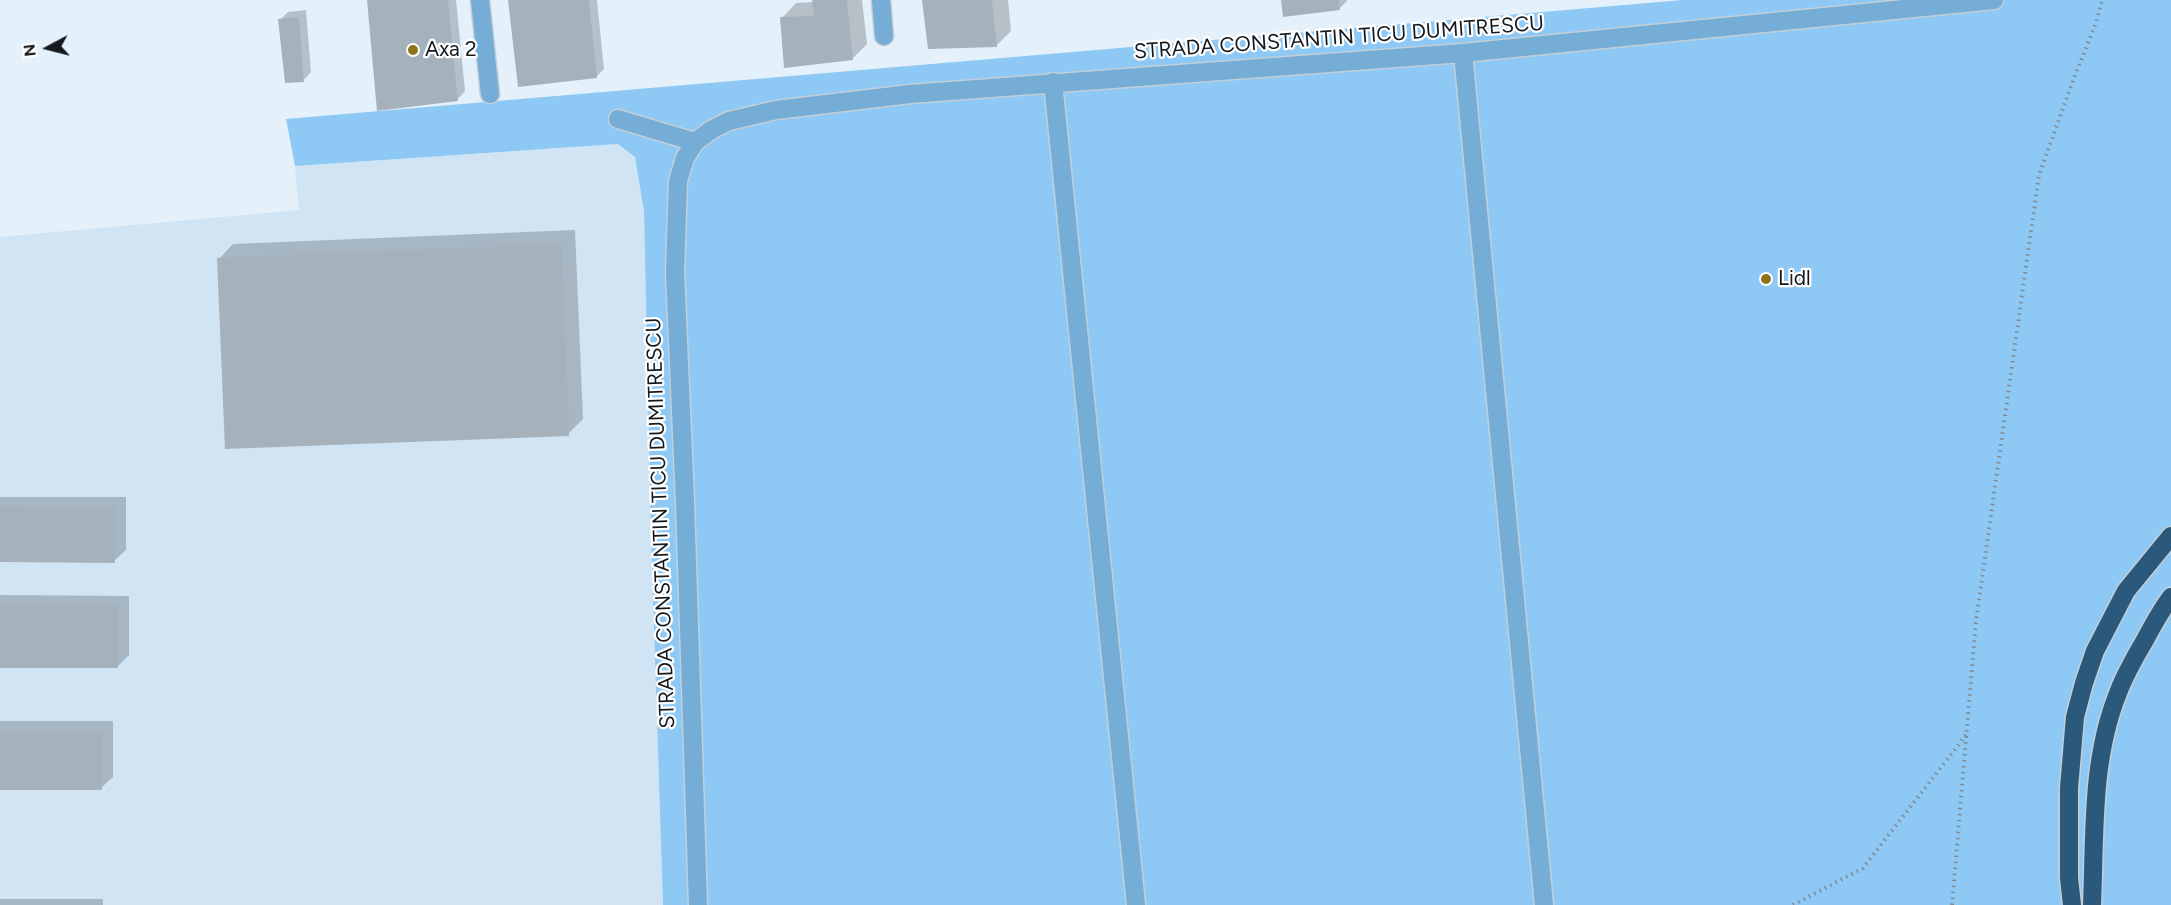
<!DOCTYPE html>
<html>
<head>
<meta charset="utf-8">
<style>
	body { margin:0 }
	#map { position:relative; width:2171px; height:905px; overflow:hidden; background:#e4f1fb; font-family:Figtree,sans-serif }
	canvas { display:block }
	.north { position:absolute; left:18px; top:18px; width:60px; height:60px; -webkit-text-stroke:4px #fff; paint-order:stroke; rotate:263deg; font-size:16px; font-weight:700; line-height:24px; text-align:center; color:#15191d }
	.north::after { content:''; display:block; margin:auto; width:21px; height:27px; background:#15191d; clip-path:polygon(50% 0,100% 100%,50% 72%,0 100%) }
</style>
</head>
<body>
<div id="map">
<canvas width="2171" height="905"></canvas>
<div class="north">N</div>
</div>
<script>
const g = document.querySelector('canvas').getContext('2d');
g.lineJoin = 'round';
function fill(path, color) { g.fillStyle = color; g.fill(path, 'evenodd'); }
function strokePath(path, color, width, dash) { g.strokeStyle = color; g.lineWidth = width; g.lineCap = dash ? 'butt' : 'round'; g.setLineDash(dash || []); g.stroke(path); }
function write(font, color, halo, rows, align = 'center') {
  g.font = font + ' Figtree,sans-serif'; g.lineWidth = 4.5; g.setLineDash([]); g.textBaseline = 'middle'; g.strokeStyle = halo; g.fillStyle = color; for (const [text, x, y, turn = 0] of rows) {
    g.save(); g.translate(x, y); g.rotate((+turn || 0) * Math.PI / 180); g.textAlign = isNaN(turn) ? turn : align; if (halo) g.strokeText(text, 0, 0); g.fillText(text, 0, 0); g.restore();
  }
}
const built = new Path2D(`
	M 618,144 L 635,157 L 644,212 L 651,536 L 663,905 L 0,905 L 0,237 L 299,210 L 295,166 Z`);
const green = new Path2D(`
	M 1683,0 L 2171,0 L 2171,905 L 663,905 L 651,536 L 644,212 L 635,157 L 618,144 L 295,166 L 286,119 Z`);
const shadow = new Path2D(`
	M 369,0 L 456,0 L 465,91 L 458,99 Z
	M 510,0 L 597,0 L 604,69 L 596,77 Z
	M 814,0 L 862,0 L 867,44 L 852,59 L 782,18 L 796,3 L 814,2 Z
	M 923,0 L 1008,0 L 1011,31 L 997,45 Z
	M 1283,0 L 1347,0 L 1347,1 L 1339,9 Z
	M 306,10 L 311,72 L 304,80 L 280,20 L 288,12 Z
	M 575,230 L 583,419 L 568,434 L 219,259 L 233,244 Z
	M 0,497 L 126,497 L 126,550 L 114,561 L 0,561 Z
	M 0,595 L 129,596 L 129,655 L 117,667 L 0,666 Z
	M 0,721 L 113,721 L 113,777 L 101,788 L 0,788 Z
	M 0,899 L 103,899 L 103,905 L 0,905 Z`);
const building = new Path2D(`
	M 367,0 L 448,0 L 458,101 L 377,111 Z
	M 508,0 L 589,0 L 597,78 L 518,87 Z
	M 812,0 L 847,0 L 853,60 L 784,68 L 780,17 L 814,16 Z
	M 922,0 L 992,0 L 997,47 L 928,49 Z
	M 1281,0 L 1339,0 L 1340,10 L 1283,17 Z
	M 299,17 L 304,82 L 285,83 L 278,19 Z
	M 561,244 L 569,436 L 225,449 L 217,258 Z
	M 0,507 L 115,508 L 115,563 L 0,562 Z
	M 0,606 L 118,606 L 118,668 L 0,668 Z
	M 0,732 L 102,732 L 102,790 L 0,790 Z`);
const path = new Path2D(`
	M 1793,905 L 1863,868 L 1966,735
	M 1952,905 L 1976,621 L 2039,175 L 2074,78 L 2096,23 L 2102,0`);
const minor = new Path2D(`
	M 480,0 L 490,94
	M 881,0 L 884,36
	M 1463,53 L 1544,905
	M 1053,82 L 1136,905
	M 618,119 L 695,142
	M 698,905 L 685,502 L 675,272 L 678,181 L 685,158 L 695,142 L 711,130 L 729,121 L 776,110 L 910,94 L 1463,53 L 1994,0`);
const highway = new Path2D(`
	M 2072,905 L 2069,878 L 2069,788 L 2075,717 L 2084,683 L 2095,651 L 2126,591 L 2171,536
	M 2092,905 C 2095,834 2091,760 2118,693 C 2125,674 2135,657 2145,640 C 2153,625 2161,610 2171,597`);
const markers = [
	[413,50,6,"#8d7418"],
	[1766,279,6,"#8d7418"]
];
const streetNames = [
	["STRADA CONSTANTIN TICU DUMITRESCU",1339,38,-4],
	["STRADA CONSTANTIN TICU DUMITRESCU",661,523,-92]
];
const poiNames = [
	["Axa 2",425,50],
	["Lidl",1778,279]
];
fill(built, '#d1e4f4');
fill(green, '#8ec8f5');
fill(shadow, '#0003');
fill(building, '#a5b2bb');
strokePath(minor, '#c3ced7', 21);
strokePath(highway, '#c3ced7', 21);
strokePath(path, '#828b92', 4, [1.5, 4.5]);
strokePath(minor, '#76add7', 18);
strokePath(highway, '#2b597b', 18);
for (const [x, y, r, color] of markers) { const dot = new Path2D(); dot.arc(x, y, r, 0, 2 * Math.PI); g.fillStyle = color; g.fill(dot); strokePath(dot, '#fff', 2); }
write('21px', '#15191d', '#fff', streetNames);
write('21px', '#15191d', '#fff', poiNames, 'left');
</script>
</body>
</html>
